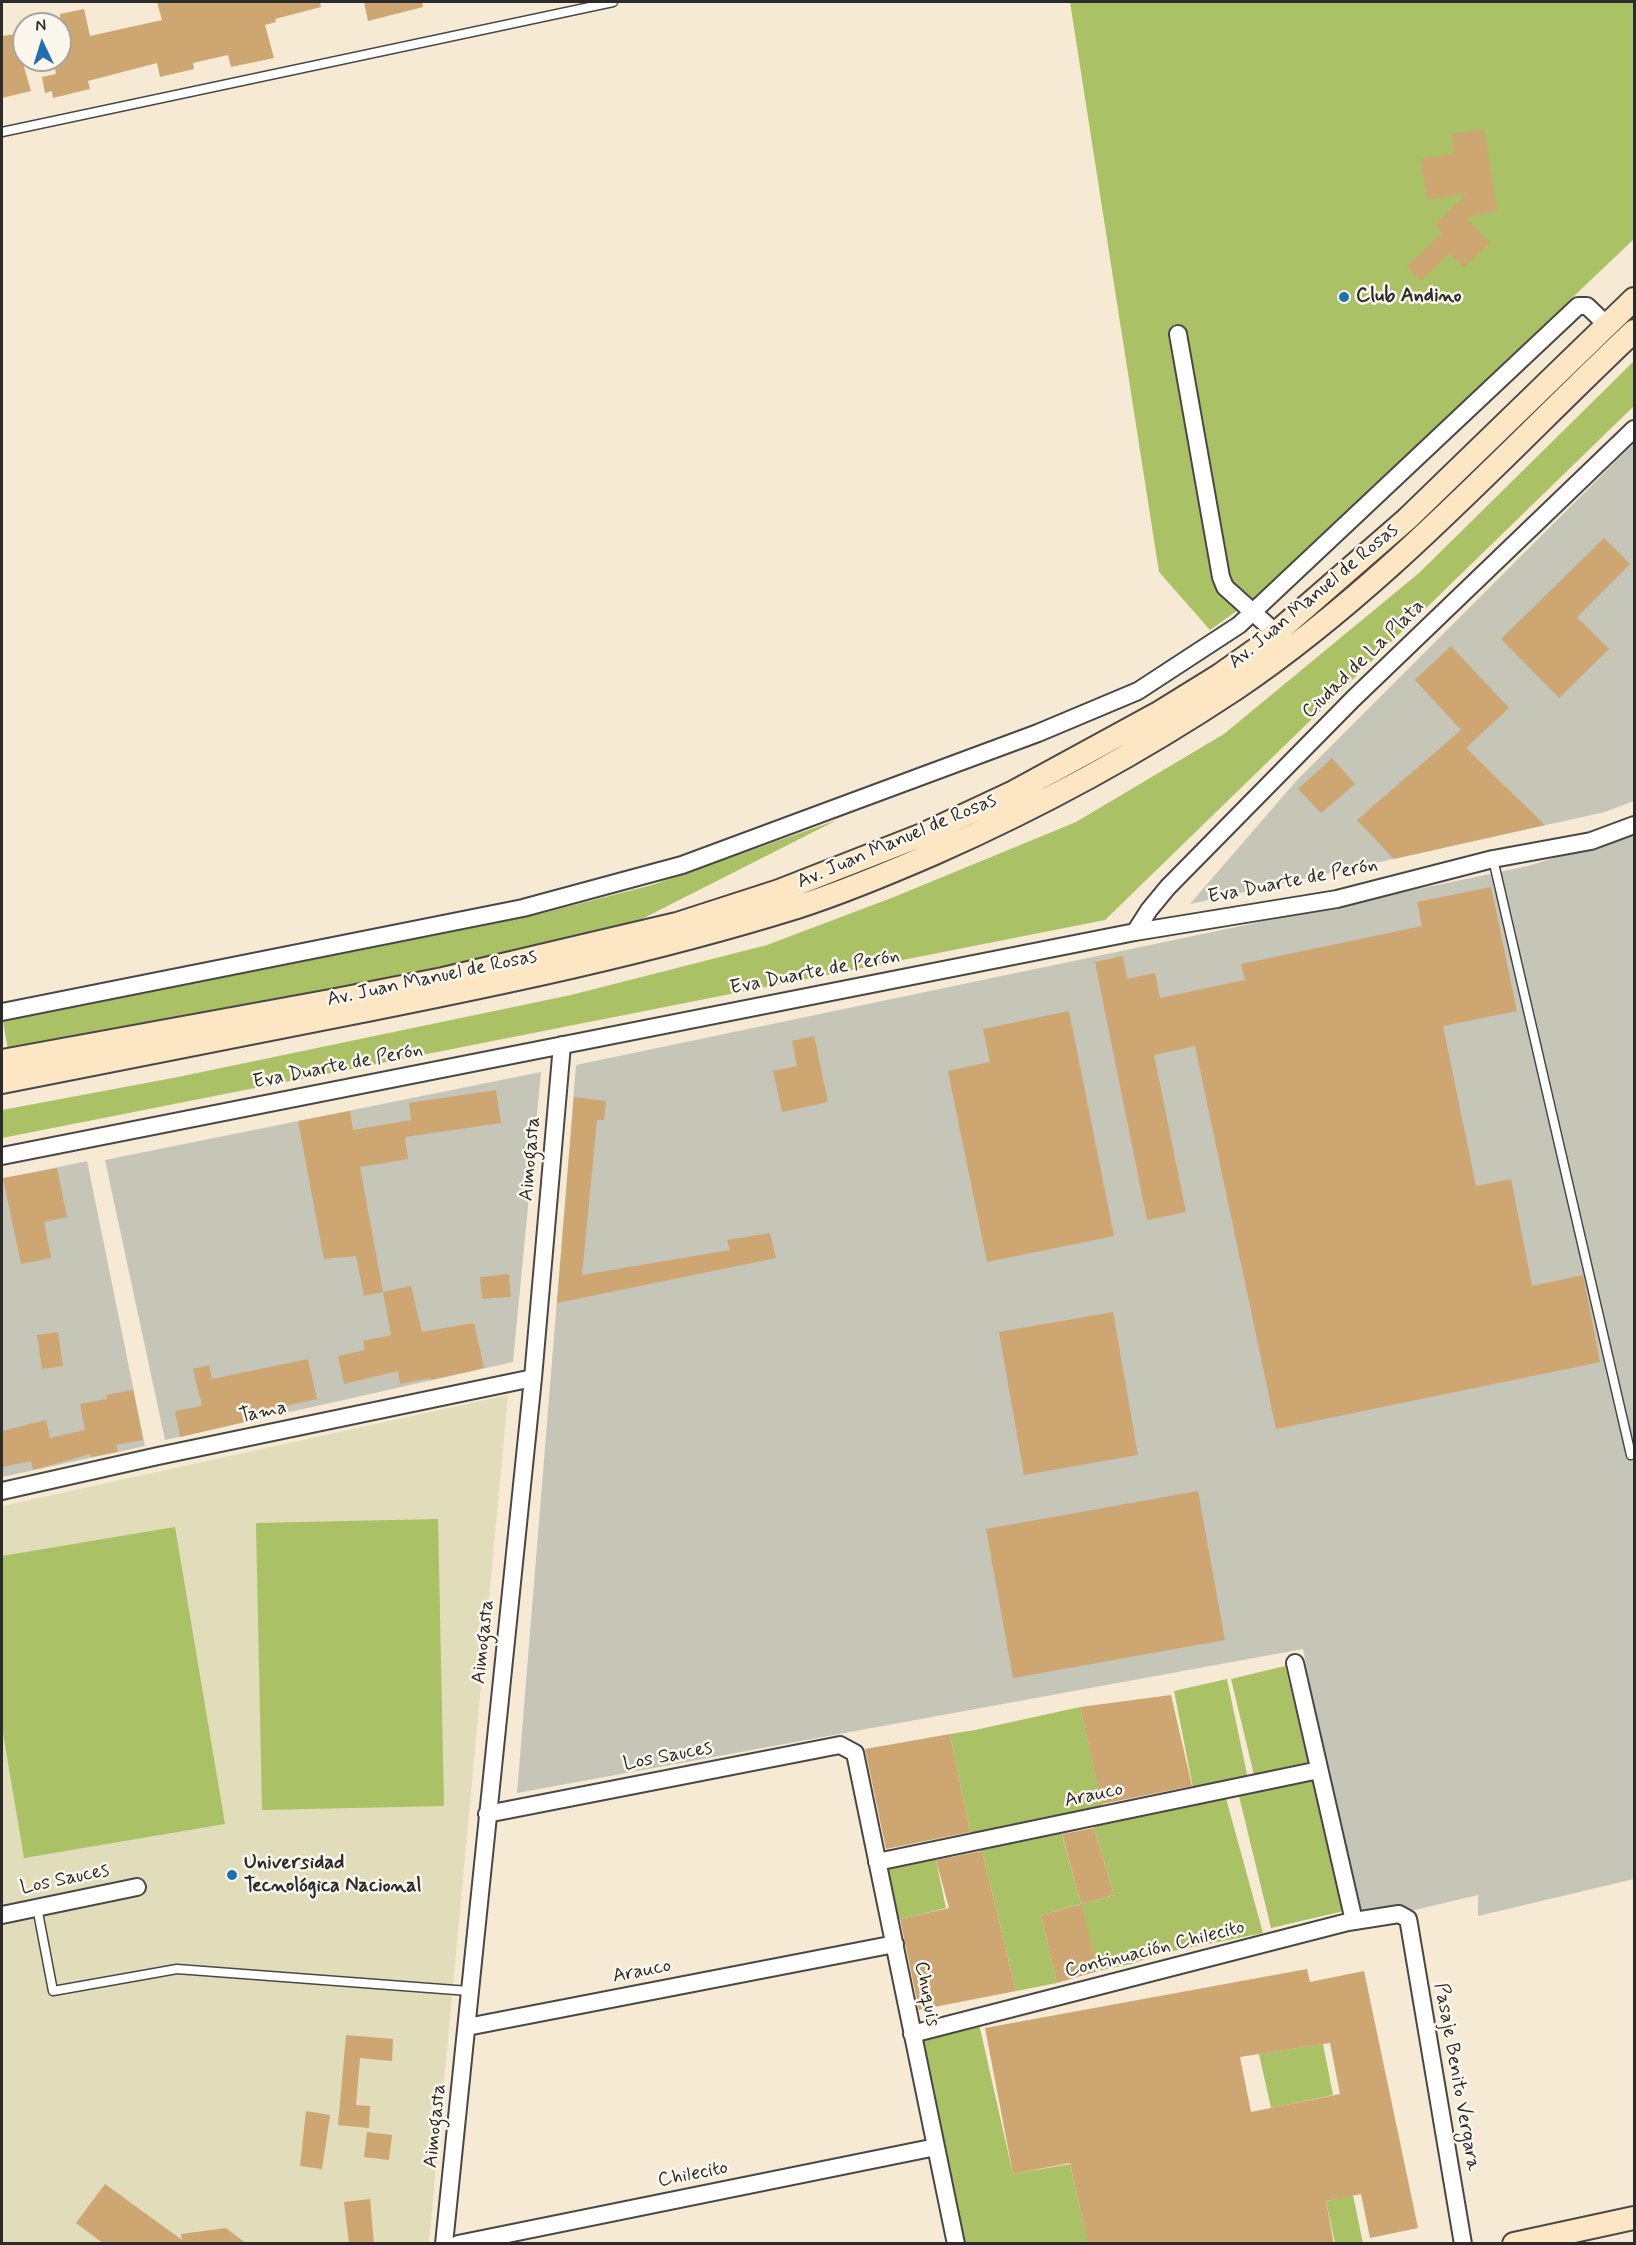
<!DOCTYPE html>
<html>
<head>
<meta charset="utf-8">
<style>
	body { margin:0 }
	#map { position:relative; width:1636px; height:2245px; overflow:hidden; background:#f6ead5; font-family:Mynerve,sans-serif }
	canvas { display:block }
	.frame { position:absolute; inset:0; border:3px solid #2b2b2b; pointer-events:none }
	.north { position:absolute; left:12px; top:12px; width:60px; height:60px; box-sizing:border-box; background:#fbf7ec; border:2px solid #a8a59f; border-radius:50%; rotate:356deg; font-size:16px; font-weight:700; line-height:24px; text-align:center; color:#2b2b2b }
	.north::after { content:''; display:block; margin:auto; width:21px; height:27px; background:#1f6fb2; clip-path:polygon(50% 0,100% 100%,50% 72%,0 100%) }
</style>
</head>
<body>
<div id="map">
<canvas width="1636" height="2245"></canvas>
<div class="frame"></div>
<div class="north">N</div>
</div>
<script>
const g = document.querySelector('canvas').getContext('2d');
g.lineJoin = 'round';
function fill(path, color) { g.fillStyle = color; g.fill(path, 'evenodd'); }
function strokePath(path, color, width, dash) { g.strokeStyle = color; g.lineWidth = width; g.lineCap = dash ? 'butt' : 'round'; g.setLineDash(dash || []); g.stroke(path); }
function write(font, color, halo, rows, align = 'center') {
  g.font = font + ' Mynerve,sans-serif'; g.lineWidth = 5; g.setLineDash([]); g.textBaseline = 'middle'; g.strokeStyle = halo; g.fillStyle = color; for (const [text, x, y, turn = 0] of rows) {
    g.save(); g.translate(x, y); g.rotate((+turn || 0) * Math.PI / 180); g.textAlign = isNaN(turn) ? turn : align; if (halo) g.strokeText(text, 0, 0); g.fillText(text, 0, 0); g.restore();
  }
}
const built = new Path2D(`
	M 508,1395 L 429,2243 L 2,2243 L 2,1506 Z`);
const industrial = new Path2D(`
	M 1634,443 L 1634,801 L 1605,812 L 1190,904 L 1297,780 Z
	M 1634,833 L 1634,1879 L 1478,1916 L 1478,1895 L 1360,1923 L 1330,1788 L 1303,1649 L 517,1793 L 576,1065 L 1528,866 Z
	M 541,1072 L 513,1362 L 165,1440 L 105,1160 Z
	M 87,1161 L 145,1446 L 2,1477 L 2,1179 Z`);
const green = new Path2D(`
	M 1070,2 L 1634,2 L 1634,239 L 1262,593 L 1210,630 L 1159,572 Z
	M 1634,361 L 1634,406 L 1105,920 L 2,1138 L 2,1110 L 178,1077 L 571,995 L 767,945 L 894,897 L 1076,822 L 1224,734 L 1419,573 Z
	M 837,820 L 634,923 L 476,964 L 8,1050 L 3,1021 L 543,913 L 652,885 Z
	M 438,1519 L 444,1806 L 262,1810 L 256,1523 Z
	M 175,1527 L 225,1824 L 24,1858 L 2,1727 L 2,1556 Z
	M 1285,1666 L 1308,1762 L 1254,1775 L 1231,1679 Z
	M 1227,1679 L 1248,1779 L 1193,1788 L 1174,1691 Z
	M 1080,1707 L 1105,1815 L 1224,1791 L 1263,1933 L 1163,1953 L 1131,1964 L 1098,1971 L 1080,1904 L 1041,1915 L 1057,1983 L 1016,1991 L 980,1843 L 1059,1824 L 1081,1904 L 1114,1895 L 1091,1818 L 972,1842 L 950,1734 L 975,1730 Z
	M 1312,1778 L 1344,1911 L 1271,1928 L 1239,1796 Z
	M 934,1851 L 946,1908 L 892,1921 L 877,1862 Z
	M 979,2024 L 1013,2174 L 1070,2164 L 1088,2243 L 958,2243 L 915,2038 Z
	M 1323,2044 L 1333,2095 L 1271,2108 L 1259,2054 Z
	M 1353,2195 L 1363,2243 L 1335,2243 L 1326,2201 Z`);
const building = new Path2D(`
	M 157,2 L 320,2 L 321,7 L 275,19 L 276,22 L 265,25 L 274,58 L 231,67 L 228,55 L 193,63 L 194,69 L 160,77 L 157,63 L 88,81 L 90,89 L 53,98 L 52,91 L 45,93 L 42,77 L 56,74 L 54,61 L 60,60 L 60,14 L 84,9 L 90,36 L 162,20 Z
	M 364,2 L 422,2 L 423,7 L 368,21 Z
	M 24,33 L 24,67 L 31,91 L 2,98 L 2,36 Z
	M 1484,129 L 1497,211 L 1465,217 L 1490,243 L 1464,267 L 1450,253 L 1421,281 L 1407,266 L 1442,233 L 1435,224 L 1467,193 L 1428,200 L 1420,159 L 1454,153 L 1451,134 Z
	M 1604,538 L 1630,564 L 1577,617 L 1609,649 L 1559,698 L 1501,639 Z
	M 1451,646 L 1509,708 L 1466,748 L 1545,825 L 1394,859 L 1357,820 L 1461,730 L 1415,680 Z
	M 1332,758 L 1355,784 L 1321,813 L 1298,789 Z
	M 1491,887 L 1517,1011 L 1443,1026 L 1476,1186 L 1511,1179 L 1532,1286 L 1583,1275 L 1600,1362 L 1276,1429 L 1195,1046 L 1154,1055 L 1186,1212 L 1147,1220 L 1095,962 L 1123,956 L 1127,979 L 1155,973 L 1160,998 L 1245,980 L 1241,964 L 1422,926 L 1417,902 Z
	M 1069,1011 L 1114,1236 L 987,1262 L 948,1071 L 990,1062 L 983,1029 Z
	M 814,1036 L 828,1102 L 782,1112 L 773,1071 L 797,1066 L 792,1041 Z
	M 496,1090 L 501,1123 L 405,1137 L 408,1159 L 360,1167 L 383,1292 L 364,1296 L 356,1256 L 324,1259 L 298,1121 L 350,1111 L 353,1130 L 411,1120 L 409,1103 Z
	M 574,1097 L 606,1101 L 604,1120 L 597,1120 L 582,1275 L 730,1250 L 727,1240 L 770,1233 L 776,1258 L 557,1303 Z
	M 57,1168 L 67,1217 L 44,1222 L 51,1258 L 21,1264 L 3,1178 Z
	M 509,1274 L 511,1297 L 482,1299 L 480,1277 Z
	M 411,1286 L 422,1332 L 474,1323 L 484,1368 L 431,1380 L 431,1378 L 400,1384 L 398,1371 L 344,1384 L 338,1356 L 365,1350 L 363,1341 L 391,1335 L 383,1292 Z
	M 1113,1312 L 1138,1455 L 1024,1475 L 999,1332 Z
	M 58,1332 L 63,1366 L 42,1369 L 37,1335 Z
	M 308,1359 L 317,1399 L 261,1411 L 262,1418 L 180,1437 L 175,1411 L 202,1406 L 193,1369 L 209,1365 L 212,1379 Z
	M 133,1390 L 143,1440 L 116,1445 L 118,1452 L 91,1457 L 90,1454 L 33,1470 L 31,1461 L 2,1467 L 2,1431 L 46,1420 L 50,1438 L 85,1430 L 80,1404 L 107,1399 L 106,1395 Z
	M 1198,1491 L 1225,1640 L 1013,1678 L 986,1529 Z
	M 1171,1695 L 1192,1786 L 1102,1804 L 1080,1707 Z
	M 950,1734 L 970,1832 L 886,1849 L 865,1749 Z
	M 1094,1828 L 1114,1895 L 1081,1904 L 1062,1834 Z
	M 982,1851 L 1016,1991 L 919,2010 L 900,1919 L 949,1908 L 936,1860 Z
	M 1081,1904 L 1098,1971 L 1057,1983 L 1041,1915 Z
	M 1307,1969 L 1310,1982 L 1364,1971 L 1418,2228 L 1370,2238 L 1361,2194 L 1326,2201 L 1334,2244 L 1088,2244 L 1070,2163 L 1013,2174 L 985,2028 ZM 1330,2043 L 1340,2094 L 1251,2112 L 1240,2057 Z
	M 346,2035 L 393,2039 L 392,2061 L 360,2058 L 356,2105 L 370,2106 L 369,2128 L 338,2125 Z
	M 306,2111 L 330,2115 L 322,2169 L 300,2166 Z
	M 367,2132 L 392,2135 L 389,2160 L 364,2157 Z
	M 105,2184 L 182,2240 L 181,2234 L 226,2228 L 247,2244 L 104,2244 L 76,2223 Z
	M 370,2199 L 374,2244 L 349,2244 L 344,2202 Z`);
const lane = new Path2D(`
	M 2,132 L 613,2
	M 1493,859 L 1631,1455
	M 37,1907 L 53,1991 L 177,1969 L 469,1991`);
const street = new Path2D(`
	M 1178,334 L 1221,577 L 1225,587 L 1276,633
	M 1135,932 L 1149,910 L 1168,887 L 1353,699 L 1634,429
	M 2,1012 L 523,908 L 682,865 L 1038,733 L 1138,691 L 1239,625 L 1578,306 L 1587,306 L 1607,325
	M 2,1156 L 1135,932 L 1337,899 L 1493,859 L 1591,841 L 1634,825
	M 2,1491 L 158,1456 L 533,1378
	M 1295,1663 L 1354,1921
	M 487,1814 L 840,1745 L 855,1753 L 956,2244
	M 877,1862 L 1319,1770
	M 2,1915 L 137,1887
	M 467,2027 L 895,1944
	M 912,2034 L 1348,1922 L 1399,1914 L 1408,1919 L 1409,1924 L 1463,2244
	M 444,2244 L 533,1378 L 562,1045
	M 458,2244 L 936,2147`);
const secondary = new Path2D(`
	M 2,1061 L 336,1000 L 443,979 L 677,924 L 779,891 L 922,835 L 1014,792 L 1157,714 L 1220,675 L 1261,646 L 1407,519 L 1634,299
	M 2,1082 C 117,1060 232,1037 347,1014 C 498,984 649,953 797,907 C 844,892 889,873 935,853 C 1039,807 1140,752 1235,689 C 1383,589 1505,453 1634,331
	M 1514,2244 L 1634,2218`);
const markers = [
	[1344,297,6,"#1f6fb2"],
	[232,1875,6,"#1f6fb2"]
];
const poiNames = [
	["Club Andino",1356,297],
	["Universidad",244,1864],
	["Tecnológica Nacional",244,1887]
];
const streetNames = [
	["Av. Juan Manuel de Rosas",1314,597,-40],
	["Ciudad de La Plata",1364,660,-44],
	["Av. Juan Manuel de Rosas",897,842,-23],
	["Eva Duarte de Perón",1293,882,-11],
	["Eva Duarte de Perón",815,973,-11],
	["Av. Juan Manuel de Rosas",432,979,-12],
	["Eva Duarte de Perón",338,1067,-11],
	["Aimogasta",531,1159,-85],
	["Tama",263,1413,-12],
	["Aimogasta",484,1642,-84],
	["Los Sauces",668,1757,-11],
	["Arauco",1094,1796,-12],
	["Los Sauces",65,1880,-12],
	["Continuación Chilecito",1155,1950,-14],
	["Arauco",642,1972,-11],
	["Chuquis",926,1994,79],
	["Pasaje Benito Vergara",1456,2077,80],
	["Aimogasta",436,2126,-84],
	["Chilecito",693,2175,-11]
];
fill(built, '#e1dcba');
fill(industrial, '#c5c5b8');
fill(green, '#abc166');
fill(building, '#cda672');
strokePath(lane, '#494844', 11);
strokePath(street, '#494844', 20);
strokePath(secondary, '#494844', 26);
strokePath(lane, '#fff', 8);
strokePath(street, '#fff', 16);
strokePath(secondary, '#fce6c4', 22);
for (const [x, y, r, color] of markers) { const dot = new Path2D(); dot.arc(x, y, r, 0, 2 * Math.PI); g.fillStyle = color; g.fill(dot); strokePath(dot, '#fbf7ec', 2); }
write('bold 20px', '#2b2b2b', '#fbf7ec', poiNames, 'left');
write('20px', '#2b2b2b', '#fbf7ec', streetNames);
</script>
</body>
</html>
